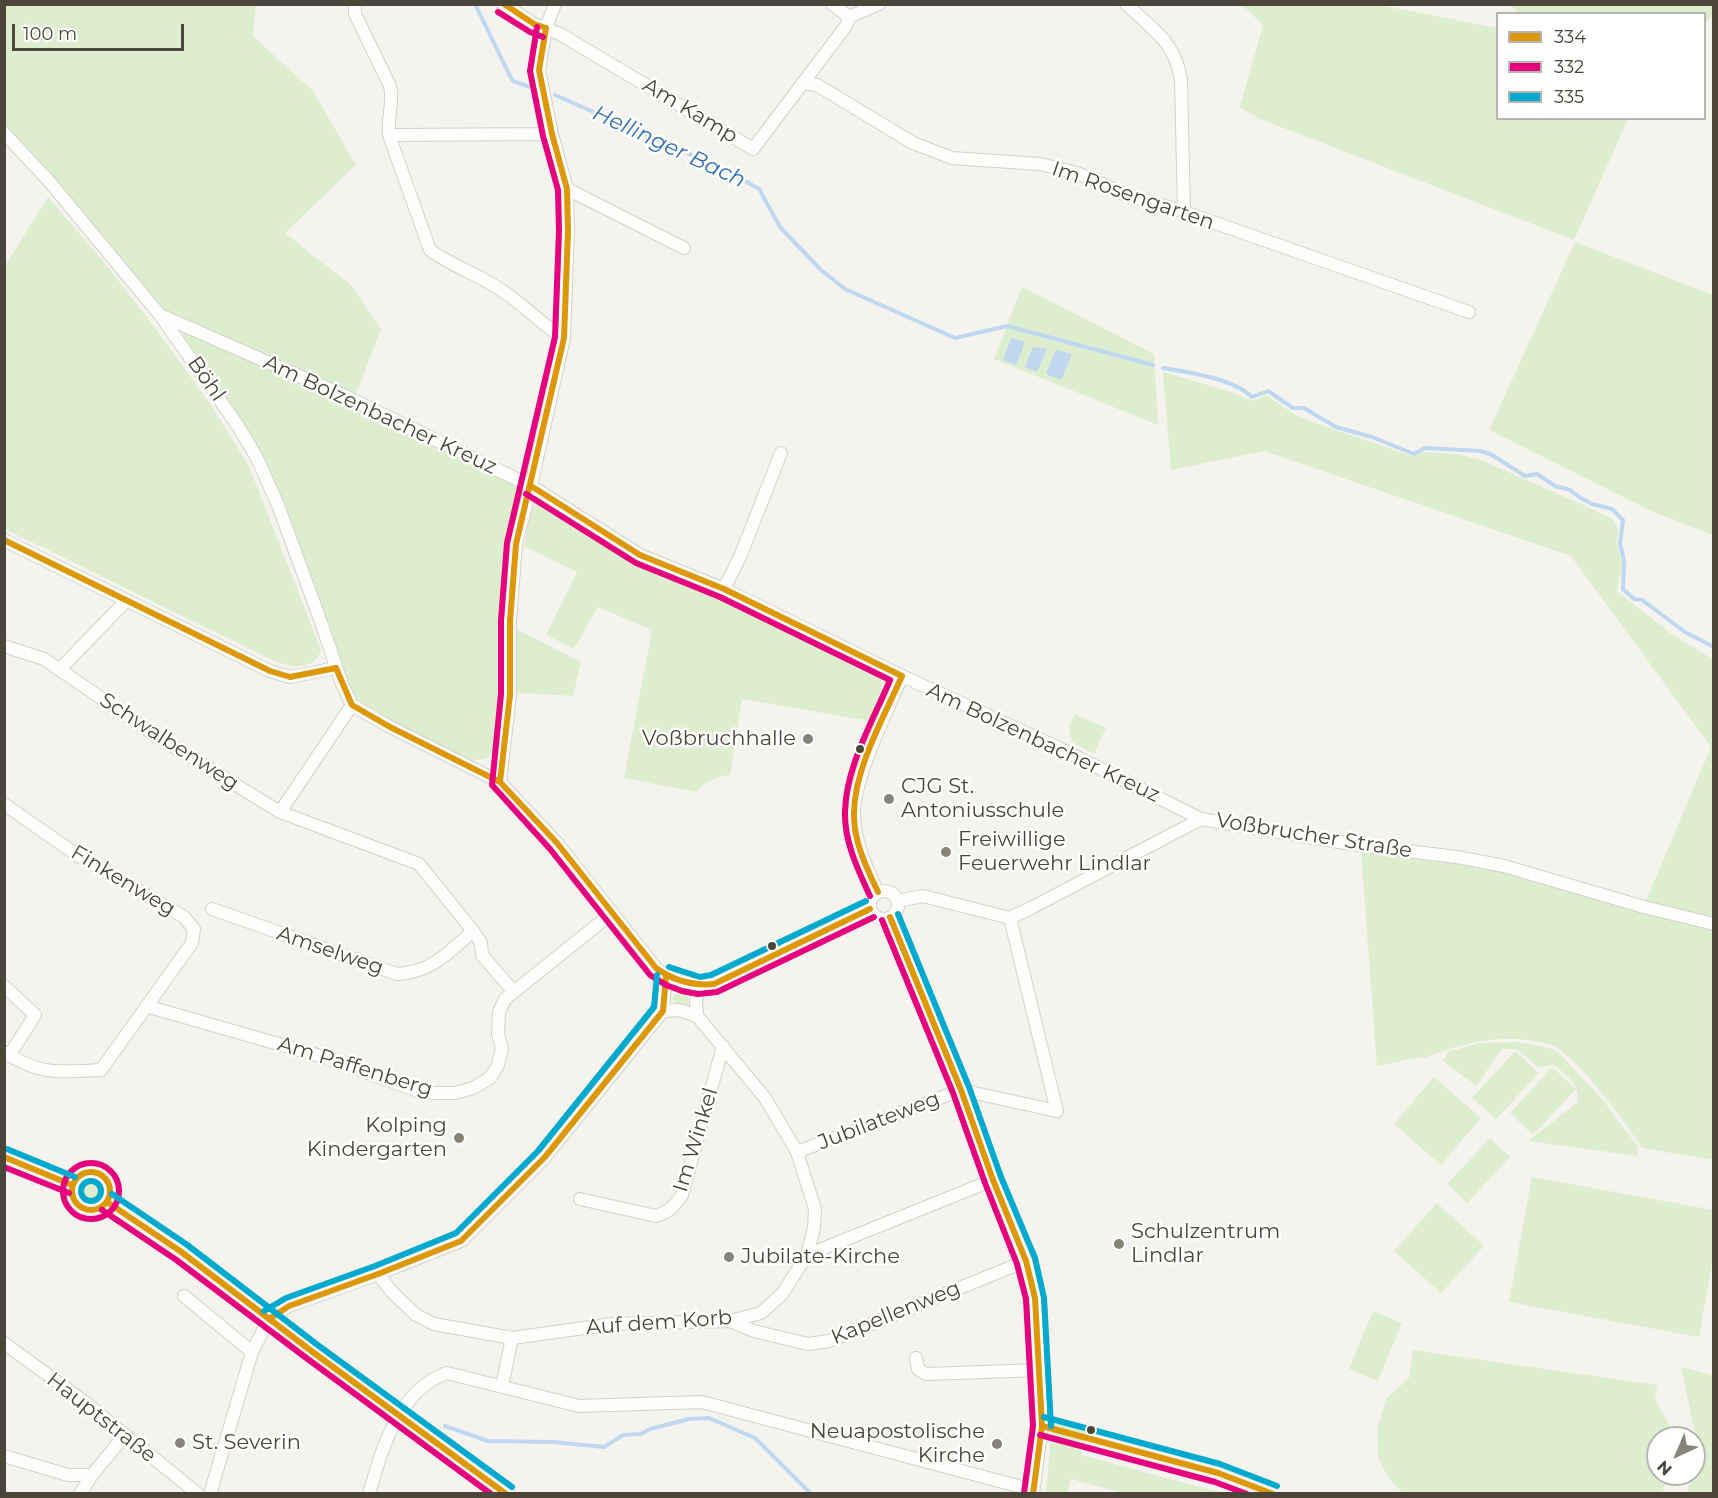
<!DOCTYPE html>
<html>
<head>
<meta charset="utf-8">
<style>
	body { margin:0 }
	#map { position:relative; width:1718px; height:1498px; overflow:hidden; background:#f4f3ee; font-family:Montserrat,sans-serif }
	canvas { display:block }
	.frame { position:absolute; inset:0; border:6px solid #4b4639; pointer-events:none }
	.legend { position:absolute; left:1496px; top:12px; width:210px; height:108px; box-sizing:border-box; background:#fff; border:2px solid #b7b5b0; margin:0; padding:8px 10px; list-style:none; font-size:18px; color:#4b4639 }
	.legend li { display:flex; align-items:center; gap:12px; height:30px }
	.legend b { width:30px; border:2px solid #b7b5b0 }
	.north { position:absolute; left:1646px; top:1426px; width:60px; height:60px; box-sizing:border-box; background:#fff; border:2px solid #b7b5b0; border-radius:50%; rotate:224deg; font-size:16px; font-weight:700; line-height:24px; text-align:center; color:#4b4639 }
	.north::after { content:''; display:block; margin:auto; width:21px; height:27px; background:#868378; clip-path:polygon(50% 0,100% 100%,50% 72%,0 100%) }
	.scale { position:absolute; left:12px; top:24px; width:172px; height:27px; box-sizing:border-box; border:3px solid #4b4639; border-top:0; padding-left:8px; font-size:18px; line-height:21px; white-space:nowrap; color:#4b4639; -webkit-text-stroke:4px #fff; paint-order:stroke }
</style>
</head>
<body>
<div id="map">
<canvas width="1718" height="1498"></canvas>
<div class="frame"></div>
<ul class="legend">
<li><b style="height:8px;background:#dd9809"></b>334</li>
<li><b style="height:8px;background:#e5007d"></b>332</li>
<li><b style="height:8px;background:#00a9ce"></b>335</li>
</ul>
<div class="north">N</div>
<div class="scale">100 m</div>
</div>
<script>
const g = document.querySelector('canvas').getContext('2d');
g.lineJoin = 'round';
function fill(path, color) { g.fillStyle = color; g.fill(path, 'evenodd'); }
function strokePath(path, color, width, dash) { g.strokeStyle = color; g.lineWidth = width; g.lineCap = dash ? 'butt' : 'round'; g.setLineDash(dash || []); g.stroke(path); }
function write(font, color, halo, rows, align = 'center') {
  g.font = font + ' Montserrat,sans-serif'; g.lineWidth = 5; g.setLineDash([]); g.textBaseline = 'middle'; g.strokeStyle = halo; g.fillStyle = color; for (const [text, x, y, turn = 0] of rows) {
    g.save(); g.translate(x, y); g.rotate((+turn || 0) * Math.PI / 180); g.textAlign = isNaN(turn) ? turn : align; if (halo) g.strokeText(text, 0, 0); g.fillText(text, 0, 0); g.restore();
  }
}
const green = new Path2D(`
	M 5,5 L 256,5 L 253,36 L 313,91 L 356,165 L 285,233 L 352,286 L 381,329 L 355,397 L 166,313 L 50,176 L 5,126 Z
	M 1379,5 L 1497,28 L 1498,118 L 1628,119 L 1574,240 L 1260,119 L 1240,107 L 1263,25 L 1242,5 Z
	M 1510,5 L 1713,5 L 1714,15 L 1705,22 L 1704,14 L 1519,13 Z
	M 48,197 L 103,261 L 156,329 L 211,405 L 249,466 L 321,650 C 313,674 286,666 270,659 L 5,529 L 5,266 Z
	M 1575,242 L 1713,295 L 1713,535 L 1651,511 L 1489,430 Z
	M 1022,287 L 1154,354 L 1158,425 L 994,359 Z
	M 188,332 L 377,416 L 520,488 L 522,493 C 512,535 504,576 503,620 C 502,652 504,684 502,716 C 501,726 501,738 497,747 C 490,761 478,762 466,758 C 433,742 367,719 349,688 L 265,462 L 251,436 L 180,335 Z
	M 1163,372 L 1231,392 L 1253,401 L 1266,395 L 1294,414 L 1316,423 L 1412,456 L 1424,452 L 1458,454 L 1481,460 L 1590,508 L 1612,519 L 1619,530 L 1616,541 L 1622,564 L 1617,591 L 1670,633 L 1713,659 L 1713,920 L 1645,903 L 1711,747 L 1571,556 L 1264,451 L 1171,470 Z
	M 541,503 C 566,504 614,549 639,561 C 717,601 802,627 877,672 C 890,689 876,704 869,721 L 742,699 L 730,775 C 715,777 707,781 696,792 L 624,778 L 652,630 L 598,607 L 574,649 L 546,635 L 577,572 L 524,546 L 532,508 L 536,504 Z
	M 516,629 L 581,662 L 573,696 L 517,693 Z
	M 1075,714 L 1106,728 L 1094,754 L 1072,742 L 1069,728 Z
	M 1367,849 L 1479,866 L 1713,930 L 1713,1160 L 1642,1148 C 1627,1123 1577,1057 1552,1045 C 1546,1043 1540,1042 1534,1041 C 1494,1035 1459,1044 1422,1059 L 1420,1057 L 1377,1066 L 1361,852 Z
	M 681,991 L 687,992 L 689,1007 L 681,1007 L 671,999 Z
	M 1517,1042 L 1550,1048 L 1559,1053 L 1603,1100 L 1638,1147 L 1637,1156 L 1528,1141 L 1577,1103 C 1581,1083 1566,1076 1553,1064 L 1548,1066 L 1538,1067 L 1517,1049 L 1502,1049 L 1476,1086 L 1443,1061 L 1448,1052 L 1479,1043 Z
	M 1515,1051 L 1539,1073 L 1496,1119 L 1472,1098 Z
	M 1552,1067 L 1576,1089 L 1533,1135 L 1510,1113 Z
	M 1434,1077 L 1481,1118 L 1441,1165 L 1394,1124 Z
	M 1490,1138 L 1510,1157 L 1467,1203 L 1447,1184 Z
	M 1532,1177 L 1713,1210 L 1713,1258 L 1699,1337 L 1509,1302 Z
	M80 1192a10 10 0 1 1 20 0a10 10 0 1 1-20 0Z
	M 1437,1203 L 1484,1246 L 1441,1293 L 1394,1251 Z
	M 1373,1311 L 1402,1323 L 1378,1381 L 1349,1369 Z
	M 1413,1350 L 1657,1385 L 1655,1399 L 1672,1430 L 1672,1438 L 1658,1438 L 1658,1474 L 1670,1474 L 1662,1493 L 1403,1493 L 1390,1480 L 1378,1458 L 1377,1428 L 1387,1398 L 1409,1378 Z
	M 1681,1367 L 1712,1375 L 1713,1371 L 1713,1493 L 1687,1493 L 1692,1474 L 1694,1474 L 1699,1451 Z
	M 1053,1417 L 1088,1426 L 1081,1455 L 1222,1493 L 1122,1493 L 1071,1479 L 1067,1493 L 1046,1493 Z`);
const water = new Path2D(`
	M 1011,338 L 1025,342 L 1016,365 L 1003,360 Z
	M 1033,347 L 1047,349 L 1037,372 L 1025,367 Z
	M 1056,349 L 1072,355 L 1061,380 L 1046,374 Z`);
const stream = new Path2D(`
	M 475,4 L 509,74 L 513,81 L 530,87
	M 555,95 L 728,171 L 759,189 L 780,227 L 821,270 L 845,289 L 955,338 L 1007,326 L 1153,365
	M 1163,368 C 1188,372 1234,379 1252,397 L 1268,391 L 1293,408 L 1304,408 L 1336,427 L 1372,437 L 1414,454 L 1425,448 L 1481,451 L 1492,455 L 1525,476 L 1537,474 L 1555,486 L 1570,490 L 1579,497 L 1592,504 L 1612,509 L 1623,520 L 1620,544 L 1624,561 L 1623,589 L 1634,599 L 1642,600 L 1685,632 L 1714,647
	M 445,1426 L 488,1441 L 553,1442 L 604,1447 L 623,1435 L 641,1434 L 650,1429 L 689,1419 L 709,1418 L 755,1438 L 811,1494`);
const street = new Path2D(`
	M 355,4 L 355,14 L 390,86 C 394,102 387,118 389,135 L 430,250 C 453,267 481,275 504,292 C 525,306 542,325 564,338
	M 503,4 L 534,24 L 560,34 L 753,149 L 846,26 L 849,17
	M 832,4 L 849,17 L 879,4
	M 1126,4 C 1153,30 1175,41 1181,80 L 1184,212
	M 802,83 L 817,85 L 913,143 L 952,158 L 1040,164 L 1077,173 L 1124,194 L 1184,212 L 1469,312
	M 4,133 L 48,180 L 160,315 L 238,426 L 257,458 L 278,505 L 322,625 L 342,684 L 352,705 L 390,727 L 500,782 L 557,843 L 656,968 C 673,981 693,987 714,984 L 870,909
	M 389,135 L 552,134
	M 567,189 L 684,248
	M 160,315 L 345,396 L 531,486 L 640,555 L 724,589 L 902,676 L 1057,747 L 1201,819 L 1357,845 L 1457,857 L 1504,866 L 1644,907 L 1714,924
	M 4,540 L 270,671 L 290,677 L 336,668
	M 724,589 L 740,557 L 781,453
	M 4,646 L 44,659 L 158,737 L 280,812
	M 60,669 L 126,601
	M 352,705 L 280,812 L 419,864 L 473,931 L 481,943 L 482,955 L 513,991
	M 500,782 L 510,695 L 510,621 L 516,544 L 531,486 L 564,338 L 568,231 L 567,189 L 552,134 L 539,70 L 546,28 L 555,4
	M 4,804 L 77,855 L 184,917 L 194,929 L 192,943 L 101,1070 C 60,1072 41,1076 4,1052
	M870 905a14 14 0 1 1 28 0a14 14 0 1 1-28 0Z
	M 878,892 C 866,867 854,841 854,812 C 855,775 887,712 902,676
	M 897,901 L 923,896 L 1010,918 L 1031,908 L 1201,819
	M 212,909 L 397,974 C 432,972 448,953 473,931
	M 890,917 L 961,1090 L 993,1180 L 1026,1261 L 1035,1298 L 1042,1426 L 1033,1494
	M 4,986 L 35,1015 L 9,1056
	M 146,1006 L 320,1056 L 418,1091 L 436,1093 L 455,1093 L 473,1088 L 490,1078 L 498,1065 L 502,1048 L 498,1034 L 499,1012 L 505,999 L 612,913
	M 663,1011 L 679,1010 L 697,1016
	M 797,1152 L 961,1090 L 1057,1111 L 1010,918
	M 580,1199 L 656,1216 C 669,1212 674,1206 682,1195 L 723,1046
	M 807,1255 L 993,1180
	M 378,1274 L 392,1292 L 416,1315 L 434,1324 L 512,1338 L 613,1324 L 730,1321 L 761,1313 L 782,1294 L 807,1255 L 814,1228 L 815,1209 L 797,1152 L 765,1098 L 697,1016 L 696,1001 L 699,986
	M 184,1296 L 252,1352
	M 730,1321 L 754,1331 L 808,1344 L 829,1341 L 1026,1261
	M 4,1343 L 82,1400 L 198,1494
	M 916,1358 L 918,1369 L 926,1374 L 1040,1370
	M 502,1386 L 512,1338
	M 4,1456 L 68,1475 L 92,1475
	M 80,1494 L 92,1475 L 124,1436
	M 210,1494 L 252,1352 L 269,1319 L 289,1306 L 378,1274 L 461,1241 L 545,1157 L 663,1011 L 666,976
	M 369,1494 C 382,1449 398,1390 447,1373 L 579,1406 L 702,1402 L 1033,1490`);
const secondary = new Path2D(`
	M 4,1157 L 72,1185
	M72 1191a19 19 0 1 1 38 0a19 19 0 1 1-38 0Z
	M 107,1202 C 158,1232 204,1269 251,1305 C 334,1370 422,1430 507,1494`);
const bus1 = new Path2D(`
	M 504,4 L 534,24 L 546,28
	M 531,486 L 640,555 L 724,589 L 902,676
	M 4,540 L 270,671 L 290,677 L 336,668
	M 336,668 L 352,705 L 390,727 L 500,782 L 557,843 L 656,968 C 674,981 692,986 714,984 L 870,909
	M 500,782 L 510,695 L 510,621 L 516,544 L 564,338 L 568,231 L 567,189 L 552,134 L 539,70 L 546,28
	M 878,892 C 866,867 853,840 854,812 C 855,767 884,717 902,676
	M 890,917 L 961,1090 L 993,1180 L 1026,1261 L 1035,1298 L 1042,1426 L 1033,1494
	M 4,1157 L 72,1185
	M72 1191a19 19 0 1 1 38 0a19 19 0 1 1-38 0Z
	M 107,1202 L 180,1251 L 314,1353 L 506,1494
	M 269,1319 L 289,1306 L 378,1274 L 461,1241 L 545,1157 L 663,1011 L 666,976
	M 1042,1426 L 1218,1473 L 1273,1494`);
const bus2 = new Path2D(`
	M 498,12 L 530,32 L 543,37
	M 537,27 L 530,71 L 543,136 L 558,190 L 559,231 L 555,337 L 507,543 L 501,620 L 501,694 L 492,785 L 550,849 L 650,975 L 666,985 L 682,991 L 698,994 L 717,992 L 874,917
	M 526,494 L 636,563 L 720,597 L 890,680 C 873,721 846,766 845,812 C 844,841 858,870 870,896
	M 882,920 L 953,1093 L 985,1183 L 1017,1264 L 1026,1299 L 1033,1426 L 1024,1493
	M63 1191a28 28 0 1 1 56 0a28 28 0 1 1-56 0Z
	M 4,1167 L 69,1193
	M 102,1210 L 175,1259 L 309,1360 L 491,1494
	M 1040,1435 L 1215,1482 L 1247,1494`);
const bus3 = new Path2D(`
	M 898,914 L 969,1087 L 1001,1177 L 1035,1258 L 1044,1298 L 1051,1426
	M 669,967 L 700,977 L 711,975 L 866,901
	M 7,1149 L 75,1177
	M81 1191a10 10 0 1 1 20 0a10 10 0 1 1-20 0Z
	M 112,1194 L 186,1244 L 319,1346 L 512,1487
	M 264,1311 L 286,1298 L 375,1266 L 456,1233 L 538,1151 L 654,1007 L 657,975
	M 1044,1417 L 1220,1464 L 1277,1486`);
const markers = [
	[808,739,6,"#868378"],
	[860,749,5,"#4b4639"],
	[889,799,6,"#868378"],
	[946,852,6,"#868378"],
	[772,946,5,"#4b4639"],
	[459,1138,6,"#868378"],
	[1119,1244,6,"#868378"],
	[729,1257,6,"#868378"],
	[1091,1430,5,"#4b4639"],
	[180,1443,6,"#868378"],
	[997,1444,6,"#868378"]
];
const streetNames = [
	["Am Kamp",690,111,31],
	["Im Rosengarten",1133,196,19],
	["Böhl",206,379,55],
	["Am Bolzenbacher Kreuz",380,415,25],
	["Schwalbenweg",169,742,33],
	["Am Bolzenbacher Kreuz",1043,743,25],
	["Voßbrucher Straße",1314,836,9],
	["Finkenweg",123,881,31],
	["Amselweg",330,951,19],
	["Am Paffenberg",355,1067,17],
	["Jubilateweg",879,1121,-21],
	["Im Winkel",696,1140,-73],
	["Kapellenweg",896,1313,-22],
	["Auf dem Korb",659,1323,-4],
	["Hauptstraße",101,1418,38]
];
const poiNames = [
	["Voßbruchhalle",796,739,"right"],
	["CJG St.",901,787],
	["Antoniusschule",901,811],
	["Freiwillige",958,840],
	["Feuerwehr Lindlar",958,864],
	["Kolping",447,1126,"right"],
	["Kindergarten",447,1150,"right"],
	["Schulzentrum",1131,1232],
	["Lindlar",1131,1256],
	["Jubilate-Kirche",741,1257],
	["Neuapostolische",985,1432,"right"],
	["Kirche",985,1456,"right"],
	["St. Severin",192,1443]
];
const waterNames = [
	["Hellinger Bach",669,147,25]
];
fill(green, '#ddeecf');
fill(water, '#c0d7f0');
strokePath(stream, '#c0d7f0', 4);
strokePath(street, '#d2d1cb', 14);
strokePath(secondary, '#d2d0c5', 18);
strokePath(street, '#fdfdfc', 12);
strokePath(secondary, '#f7f7f1', 16);
strokePath(bus1, '#dd9809', 6);
strokePath(bus2, '#e5007d', 6);
strokePath(bus3, '#00a9ce', 6);
for (const [x, y, r, color] of markers) { const dot = new Path2D(); dot.arc(x, y, r, 0, 2 * Math.PI); g.fillStyle = color; g.fill(dot); strokePath(dot, '#fff', 2); }
write('21px', '#4b4639', '#fff', streetNames);
write('21px', '#4b4639', '#fff', poiNames, 'left');
write('italic 22px', '#306db8', '#fff', waterNames);
</script>
</body>
</html>
